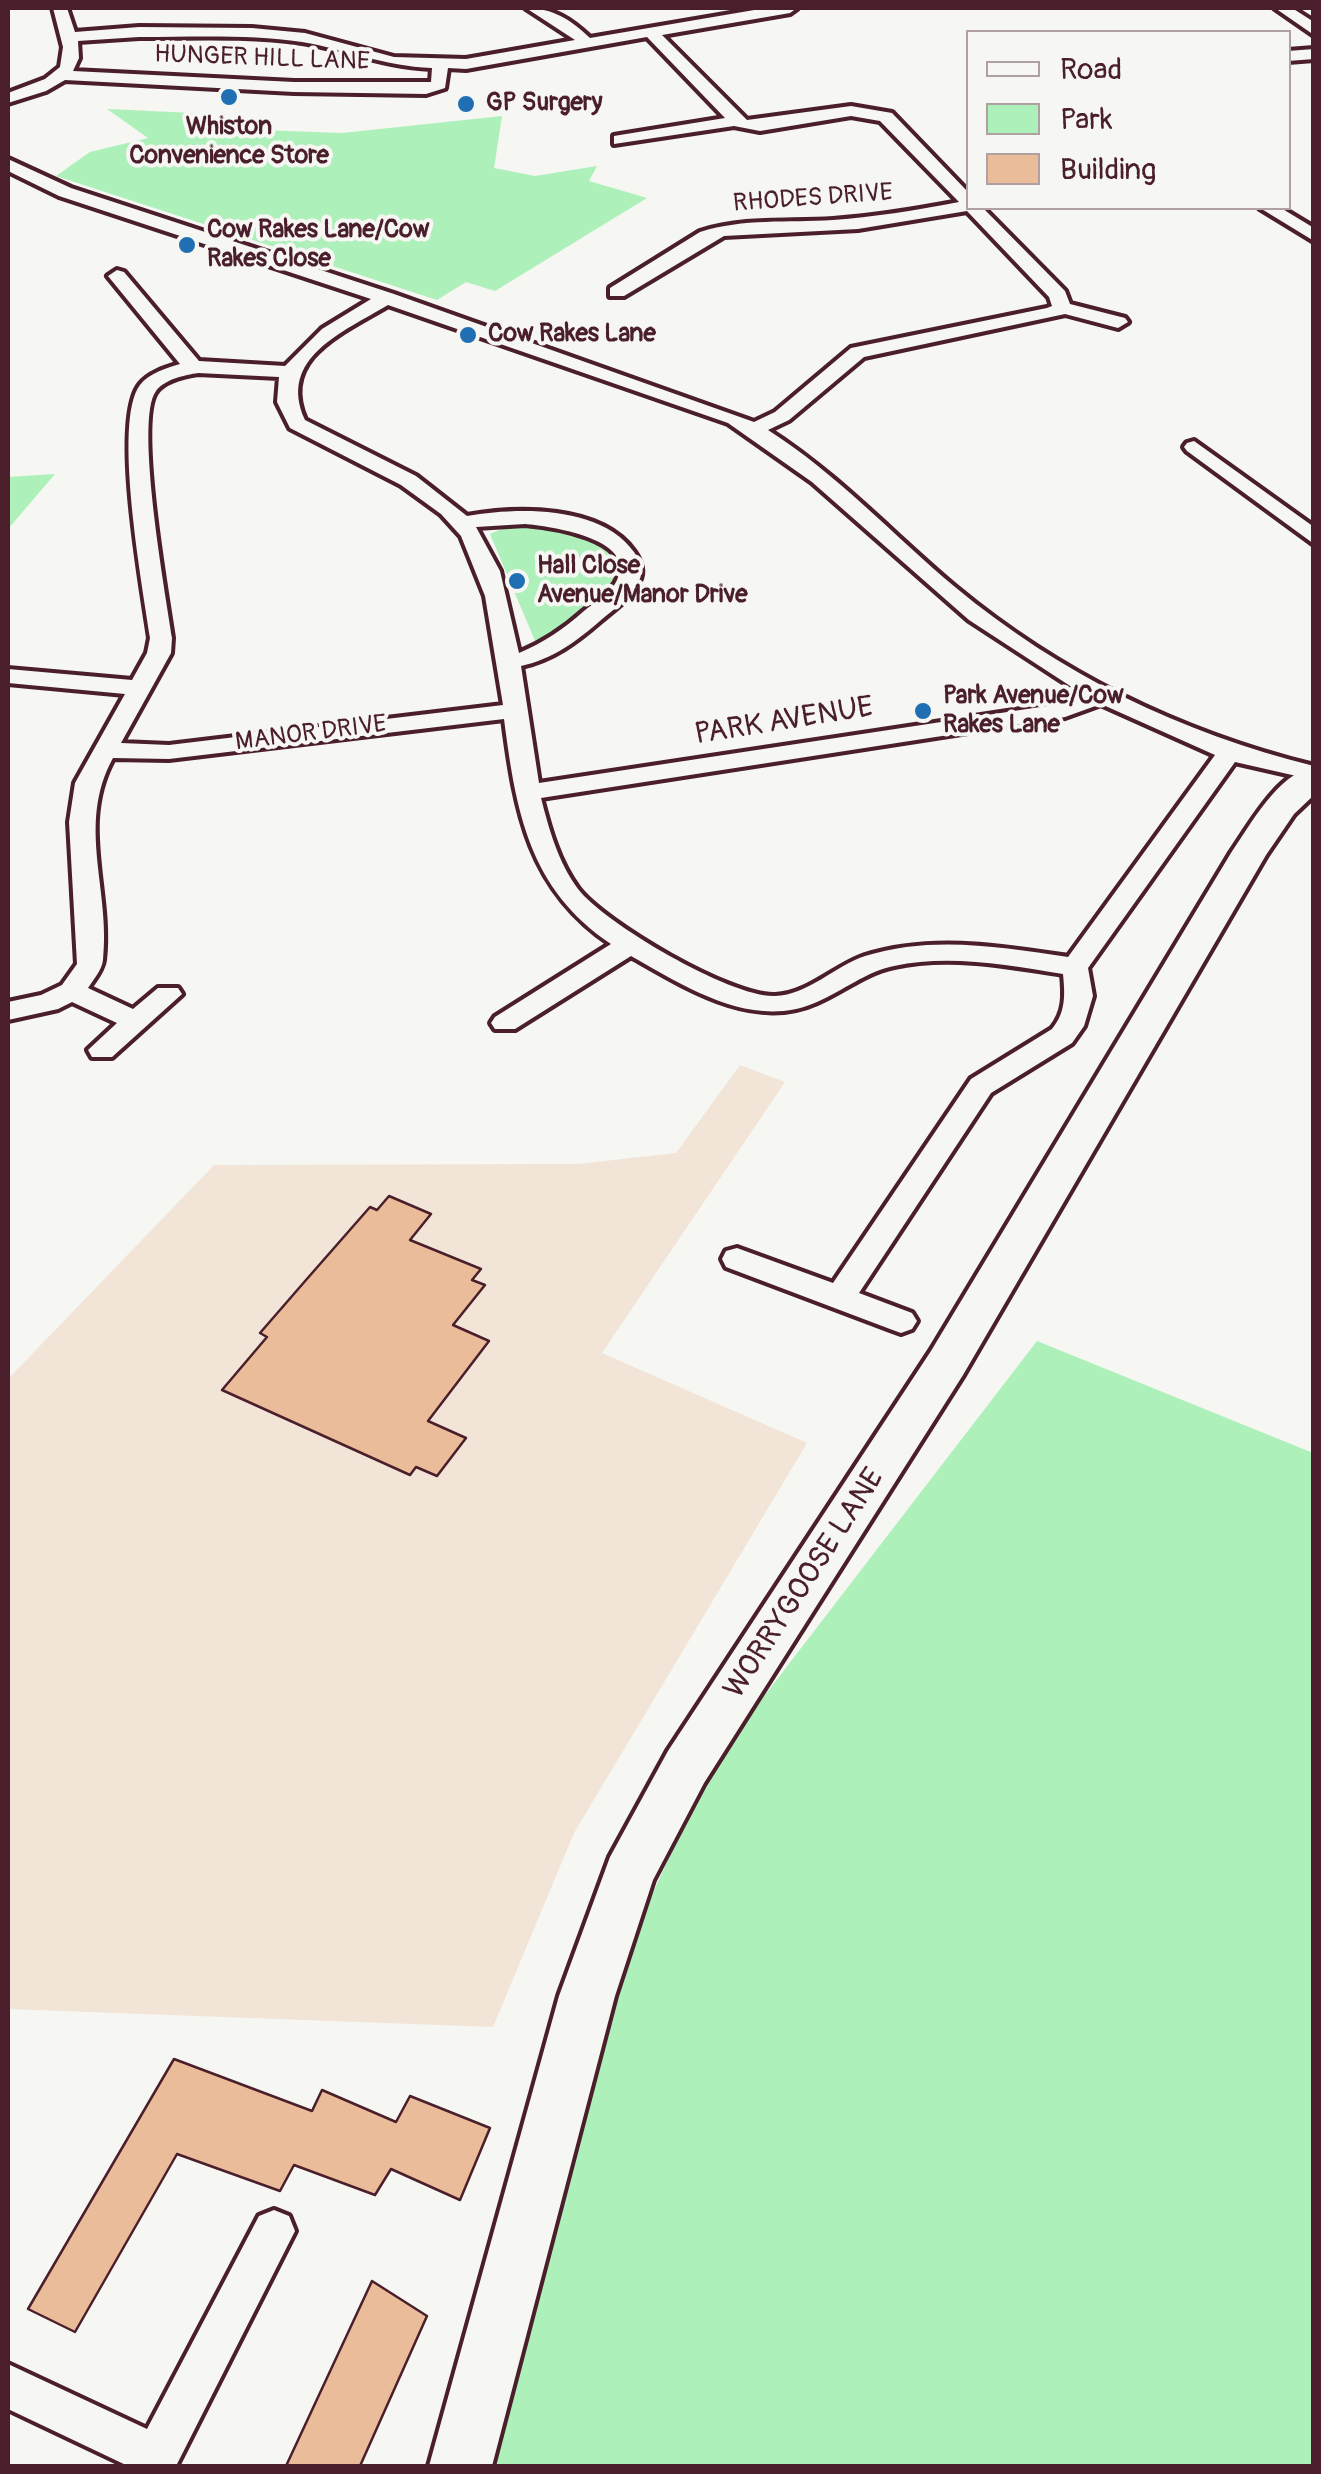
<!DOCTYPE html>
<html>
<head>
<meta charset="utf-8">
<style>
	body { margin:0 }
	#map { position:relative; width:1321px; height:2474px; overflow:hidden; background:#f6f6f2; font-family:Pangolin,sans-serif }
	canvas { display:block }
	.frame { position:absolute; inset:0; border:10px solid #4a1f2b; pointer-events:none }
	.legend { position:absolute; left:966px; top:30px; width:325px; height:180px; box-sizing:border-box; background:#f6f6f2; border:2px solid #b1a0a2; margin:0; padding:12px 18px; list-style:none; font-size:30px; color:#4a1f2b }
	.legend li { display:flex; align-items:center; gap:20px; height:50px }
	.legend b { width:50px; border:2px solid #b1a0a2 }
</style>
</head>
<body>
<div id="map">
<canvas width="1321" height="2474"></canvas>
<div class="frame"></div>
<ul class="legend">
<li><b style="height:12px;background:#f6f6f2"></b>Road</li>
<li><b style="height:28px;background:#adf0ba"></b>Park</li>
<li><b style="height:28px;background:#eabc9a"></b>Building</li>
</ul>
</div>
<script>
const g = document.querySelector('canvas').getContext('2d');
g.lineJoin = 'round';
function fill(path, color) { g.fillStyle = color; g.fill(path, 'evenodd'); }
function strokePath(path, color, width, dash) { g.strokeStyle = color; g.lineWidth = width; g.lineCap = dash ? 'butt' : 'round'; g.setLineDash(dash || []); g.stroke(path); }
function write(font, color, halo, rows, align = 'center') {
  g.font = font + ' Pangolin,sans-serif'; g.lineWidth = 8; g.setLineDash([]); g.textBaseline = 'middle'; g.strokeStyle = halo; g.fillStyle = color; for (const [text, x, y, turn = 0] of rows) {
    g.save(); g.translate(x, y); g.rotate((+turn || 0) * Math.PI / 180); g.textAlign = isNaN(turn) ? turn : align; if (halo) g.strokeText(text, 0, 0); g.fillText(text, 0, 0); g.restore();
  }
}
const built = new Path2D(`
	M 740,1065 L 785,1082 L 602,1353 L 807,1443 L 574,1833 L 493,2027 L 8,2009 L 8,1379 L 214,1165 L 577,1164 L 676,1153 Z`);
const green = new Path2D(`
	M 107,109 L 193,113 L 190,121 L 237,123 L 233,129 L 342,133 L 502,116 L 494,168 L 535,176 L 597,166 L 589,181 L 647,198 L 495,291 L 466,282 L 437,300 L 56,176 L 90,152 L 148,138 Z
	M 55,474 L 8,529 L 8,477 Z
	M 549,527 C 582,532 606,536 621,568 L 615,584 L 538,648 L 490,534 L 504,528 Z
	M 1037,1341 L 1313,1453 L 1313,2466 L 492,2466 L 594,2051 L 645,1910 L 712,1764 Z`);
const building = new Path2D(`
	M 389,1196 L 431,1214 L 410,1240 L 481,1269 L 472,1280 L 485,1285 L 453,1325 L 489,1341 L 428,1421 L 466,1438 L 437,1476 L 416,1467 L 410,1475 L 222,1390 L 267,1337 L 260,1333 L 306,1280 L 370,1207 L 377,1210 Z
	M 174,2059 L 312,2111 L 322,2090 L 396,2122 L 410,2096 L 490,2128 L 460,2200 L 391,2169 L 375,2195 L 294,2165 L 280,2191 L 177,2154 L 75,2332 L 28,2309 Z
	M 372,2281 L 427,2316 L 360,2466 L 286,2466 Z`);
const minor = new Path2D(`
	M 53,8 L 67,8 L 75,32 L 139,27 L 252,28 L 305,33 L 394,57 L 466,59 L 575,40 L 526,8 C 553,8 571,20 590,38 L 766,8 L 797,8 L 790,13 L 662,35 L 747,120 L 851,106 L 892,113 L 968,192 L 968,208 L 983,208 L 1065,291 L 1070,304 L 1125,318 L 1128,322 L 1118,328 L 1065,314 L 864,357 L 789,420 L 768,430 C 837,474 893,535 955,587 C 1061,675 1181,733 1314,766 L 1314,780 L 1235,762 L 1088,968 L 1093,996 L 1084,1026 L 1072,1043 L 991,1093 L 859,1293 L 912,1313 L 917,1321 L 912,1329 L 901,1333 L 890,1329 L 726,1267 L 722,1259 L 726,1251 L 737,1248 L 833,1283 L 971,1079 L 1052,1029 C 1066,1012 1065,995 1063,974 C 1007,965 949,954 894,966 C 865,972 843,991 817,1002 C 753,1031 686,987 631,956 L 515,1029 L 495,1029 L 491,1023 L 495,1017 L 611,944 C 529,889 516,812 504,719 L 169,759 L 113,758 C 76,825 111,890 103,960 C 102,970 93,980 88,988 L 133,1009 L 158,988 L 178,988 L 182,994 L 112,1057 L 92,1057 L 88,1050 L 117,1023 L 72,1002 L 58,1009 L 8,1020 L 8,1002 L 41,995 L 62,985 L 77,964 L 69,822 L 75,783 L 125,694 L 8,683 L 8,669 L 132,680 L 147,653 L 150,638 C 143,589 112,421 140,385 C 149,373 167,368 180,364 L 108,276 L 117,270 L 124,272 L 199,361 L 285,366 L 322,329 L 371,299 L 59,196 L 8,171 L 8,159 L 71,188 L 394,294 L 754,422 L 775,412 L 851,348 L 1047,308 L 1052,306 L 1049,297 L 967,211 L 858,229 L 724,236 L 624,296 L 610,296 L 610,288 L 700,232 C 744,218 787,223 833,220 C 875,217 917,210 959,202 L 880,121 L 851,116 L 760,131 L 734,126 L 614,144 L 614,136 L 620,135 L 725,118 L 647,37 L 466,69 L 448,68 L 445,88 L 426,94 L 294,92 L 65,80 L 46,91 L 8,103 L 8,93 L 45,79 L 60,67 L 63,47 ZM 139,37 C 193,37 249,34 302,42 C 349,50 383,66 432,68 L 431,82 L 294,82 L 73,71 L 79,58 L 78,41 ZM 388,305 L 728,423 L 812,482 L 969,620 L 1084,695 L 1060,704 L 539,783 L 521,666 C 553,659 577,641 601,620 C 614,609 632,597 639,581 C 644,571 641,562 634,552 C 601,505 517,507 467,516 L 416,476 L 305,420 C 277,358 343,332 388,305 ZM 198,373 L 279,377 L 277,402 L 290,428 L 401,485 L 441,514 L 461,536 L 485,596 L 503,705 L 169,745 L 121,743 L 171,653 L 172,638 C 166,596 134,420 156,391 C 165,379 185,375 198,373 ZM 525,524 C 548,526 638,538 617,580 C 612,592 594,603 584,611 C 564,629 543,643 519,653 L 500,571 L 476,527 ZM 1101,704 L 1215,755 L 1068,957 C 1001,947 932,935 865,956 C 835,966 808,995 775,996 C 732,998 605,924 578,889 C 558,862 549,829 541,798 L 1065,717 Z
	M 1275,8 L 1292,8 L 1314,22 L 1314,35 Z
	M 1314,49 L 1314,59 L 1288,61 L 1288,51 Z
	M 1260,208 L 1281,208 L 1314,228 L 1314,241 Z
	M 1194,441 L 1314,527 L 1314,544 L 1187,451 L 1184,447 L 1187,443 Z
	M 274,2210 L 289,2216 L 295,2231 L 176,2466 L 128,2466 L 8,2409 L 8,2364 L 147,2429 L 259,2216 Z`);
const secondary = new Path2D(`
	M 1314,766 L 1314,795 L 1294,814 L 1266,855 L 963,1375 L 704,1783 L 653,1880 L 615,1996 L 492,2466 L 429,2466 L 559,1996 L 610,1857 L 668,1751 L 931,1351 L 1231,853 C 1251,824 1277,775 1314,766 Z`);
const markers = [
	[229,97,10,"#1f6fb2"],
	[466,104,10,"#1f6fb2"],
	[187,245,10,"#1f6fb2"],
	[468,335,10,"#1f6fb2"],
	[517,581,10,"#1f6fb2"],
	[923,711,10,"#1f6fb2"]
];
const farStreetnames = [
	["HUNGER HILL LANE",262,59,2],
	["RHODES DRIVE",813,199,-4],
	["MANOR DRIVE",311,734,-7]
];
const farPoinames = [
	["GP Surgery",486,104],
	["Whiston",229,128,"center"],
	["Convenience Store",229,157,"center"],
	["Cow Rakes Lane/Cow",207,231],
	["Rakes Close",207,260],
	["Cow Rakes Lane",488,335],
	["Hall Close",537,567],
	["Avenue/Manor Drive",537,596],
	["Park Avenue/Cow",943,697],
	["Rakes Lane",943,726]
];
const streetNames = [
	["PARK AVENUE",784,722,-9],
	["WORRYGOOSE LANE",805,1584,-57]
];
fill(built, '#f2e5d8');
fill(green, '#adf0ba');
fill(building, '#eabc9a');
strokePath(building, '#4a1f2b', 2.5);
strokePath(minor, '#4a1f2b', 8);
strokePath(secondary, '#4a1f2b', 8);
fill(minor, '#f6f6f2');
fill(secondary, '#f6f6f2');
for (const [x, y, r, color] of markers) { const dot = new Path2D(); dot.arc(x, y, r, 0, 2 * Math.PI); g.fillStyle = color; g.fill(dot); strokePath(dot, '#f6f6f2', 4); }
write('25px', '#4a1f2b', '#f6f6f2', farStreetnames);
write('bold 25px', '#4a1f2b', '#f6f6f2', farPoinames, 'left');
write('30px', '#4a1f2b', '#f6f6f2', streetNames);
</script>
</body>
</html>
